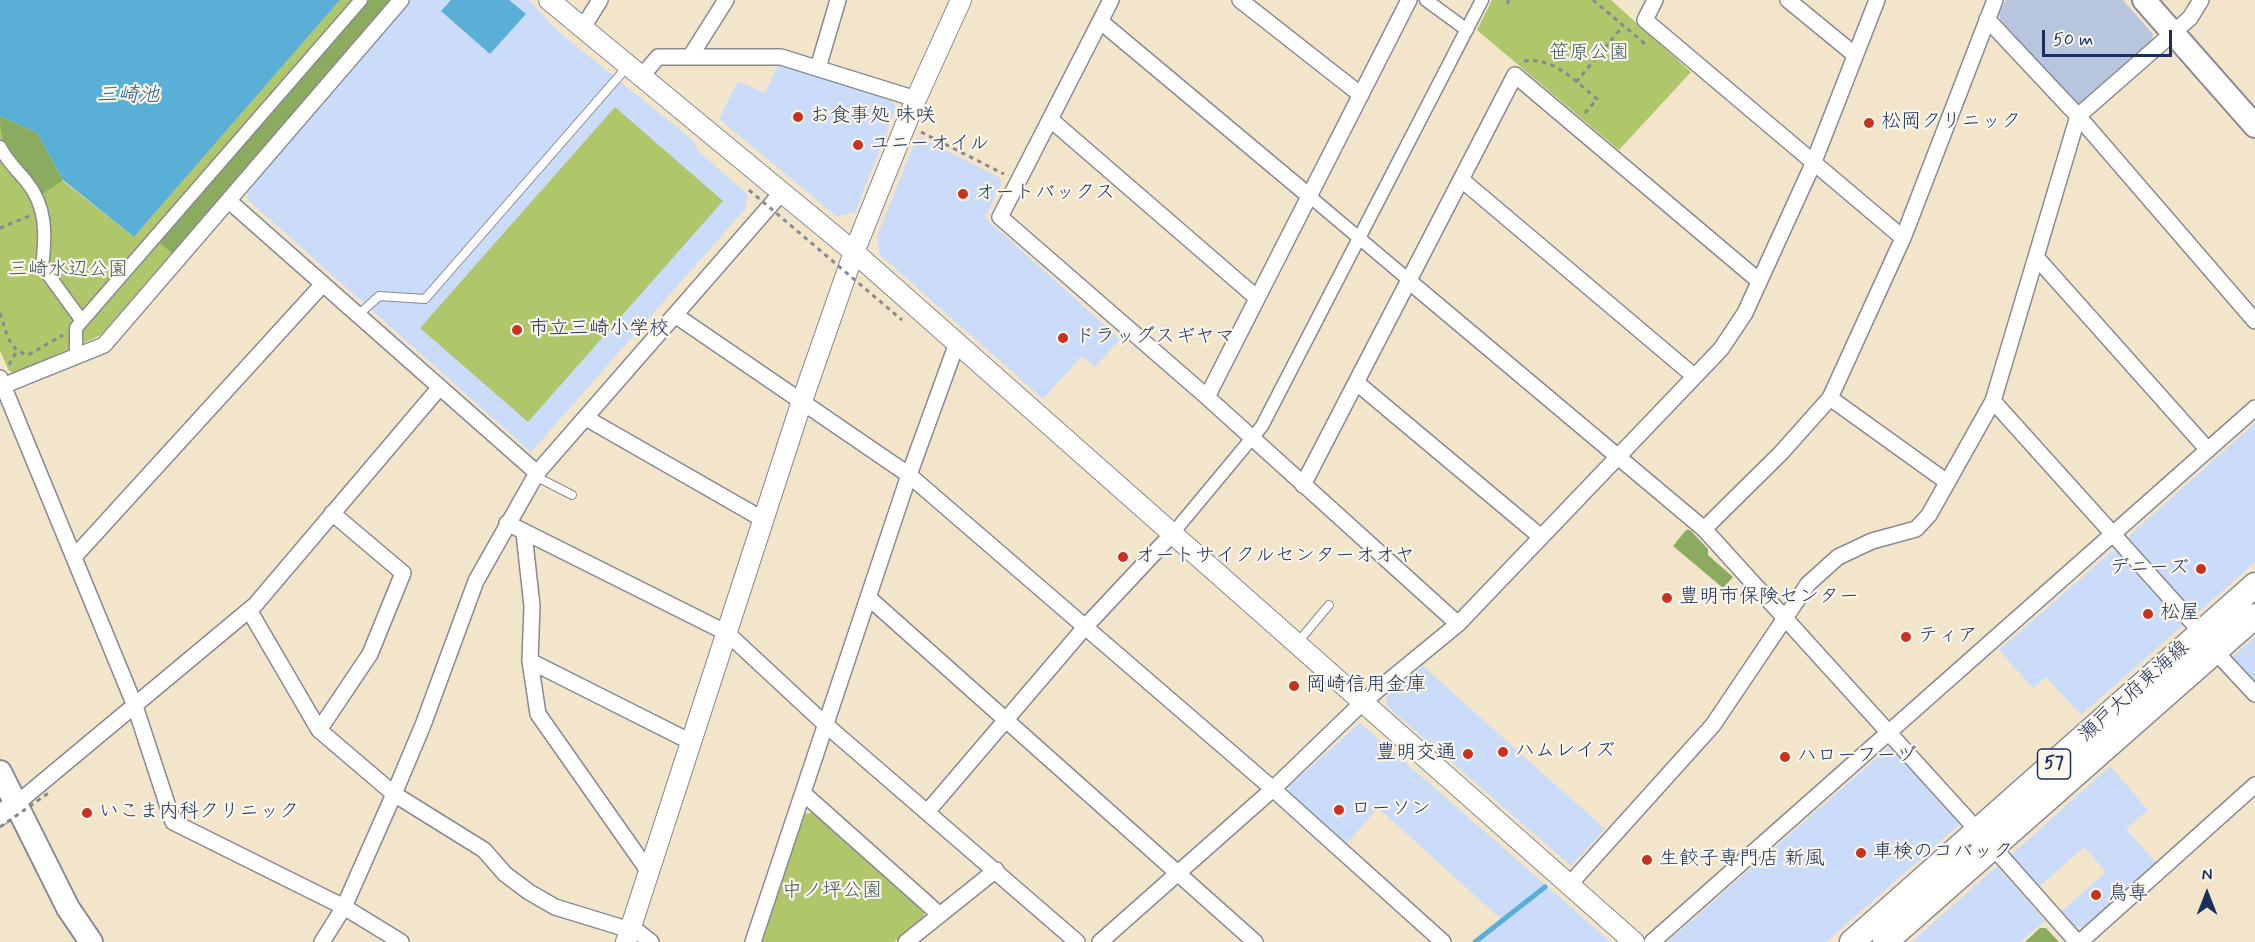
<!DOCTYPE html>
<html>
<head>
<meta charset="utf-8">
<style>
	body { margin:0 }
	#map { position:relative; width:2255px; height:942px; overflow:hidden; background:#f3e5ca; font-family:Mynerve,sans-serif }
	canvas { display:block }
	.north { position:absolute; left:2177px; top:864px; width:60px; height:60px; -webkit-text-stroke:4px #fbf7ec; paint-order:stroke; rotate:0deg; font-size:16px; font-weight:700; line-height:24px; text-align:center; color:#1b2f5e }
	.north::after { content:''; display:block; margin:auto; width:21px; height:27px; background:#1b2f5e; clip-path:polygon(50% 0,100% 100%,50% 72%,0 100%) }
	.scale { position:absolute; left:2042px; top:30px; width:130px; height:27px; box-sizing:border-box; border:3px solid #1b2f5e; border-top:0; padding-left:8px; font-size:18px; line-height:21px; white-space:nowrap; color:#1b2f5e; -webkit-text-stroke:4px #fbf7ec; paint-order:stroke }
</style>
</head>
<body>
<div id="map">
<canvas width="2255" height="942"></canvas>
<div class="north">N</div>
<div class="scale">50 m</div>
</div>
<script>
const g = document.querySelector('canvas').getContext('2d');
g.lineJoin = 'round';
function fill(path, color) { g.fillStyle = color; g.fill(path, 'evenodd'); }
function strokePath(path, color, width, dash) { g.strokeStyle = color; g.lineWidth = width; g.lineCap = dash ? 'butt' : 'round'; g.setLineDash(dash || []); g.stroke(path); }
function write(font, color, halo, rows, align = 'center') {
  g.font = font + ' Mynerve,"Klee One",sans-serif'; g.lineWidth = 4.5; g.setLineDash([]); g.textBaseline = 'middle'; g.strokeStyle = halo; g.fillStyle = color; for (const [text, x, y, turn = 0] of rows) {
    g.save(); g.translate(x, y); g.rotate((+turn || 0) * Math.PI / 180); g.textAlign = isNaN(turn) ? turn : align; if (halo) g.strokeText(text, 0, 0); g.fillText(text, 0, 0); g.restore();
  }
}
const built = new Path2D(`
	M 411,0 L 529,0 L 558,31 L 695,142 L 698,151 L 747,194 L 746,208 L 531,452 L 248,200 L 247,190 Z
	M 779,63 L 892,101 L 896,108 L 855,213 L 836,216 L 719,119 L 738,81 L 765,93 Z
	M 922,138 L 1000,178 L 1001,184 L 985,218 L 1120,339 L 1095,367 L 1082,356 L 1043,399 L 880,255 L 877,237 L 916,139 Z
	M 2255,423 L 2255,562 L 2194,616 L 2129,540 L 2130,535 Z
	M 2111,552 L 2117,552 L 2183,625 L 2081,715 L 2046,677 L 2033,688 L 1999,650 Z
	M 2255,637 L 2255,687 L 2230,659 Z
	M 1423,666 L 1605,829 L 1571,866 L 1387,706 L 1386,697 Z
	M 1360,723 L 1611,942 L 1477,942 L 1503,921 L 1378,808 L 1345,845 L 1288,794 L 1289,786 Z
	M 1887,749 L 1893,749 L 1960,824 L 1826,942 L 1667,942 Z
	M 2110,766 L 2148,810 L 2126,829 L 2157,864 L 2085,927 L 2074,927 L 2061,912 L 2106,872 L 2084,847 L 2039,887 L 2011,855 Z
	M 1997,866 L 2045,921 L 2020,942 L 1912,942 Z`);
const industrial = new Path2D(`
	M 2006,0 L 2123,0 L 2153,34 L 2152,43 L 2083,103 L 2072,103 L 2000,19 L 1999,14 Z`);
const green = new Path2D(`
	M 340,0 L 390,0 L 101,335 L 16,373 L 9,371 L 0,351 L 0,116 L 63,181 L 134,237 Z
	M 1492,0 L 1611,0 L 1691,72 L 1619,150 L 1477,30 Z
	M 615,107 L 723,201 L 528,422 L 420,328 Z
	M 817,812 L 924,908 L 924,918 L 894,942 L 762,942 L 805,814 Z`);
const forest = new Path2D(`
	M 369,0 L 390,0 L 172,253 L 160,243 Z
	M 0,116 L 37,133 L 63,180 L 41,195 C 16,168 0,155 0,116 Z
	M 1686,530 L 1690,530 L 1708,549 L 1708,555 L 1733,577 L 1723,588 L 1673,546 Z
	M 2040,928 L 2046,928 L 2059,942 L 2025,942 Z`);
const water = new Path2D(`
	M 0,0 L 340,0 L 134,237 L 63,180 L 37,133 L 0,116 Z
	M 451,0 L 509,0 L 526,14 L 490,54 L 441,11 Z`);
const stream = new Path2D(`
	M 1475,942 L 1545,887`);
const path = new Path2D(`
	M 1593,0 L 1644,43 L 1646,40
	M 1507,4 L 1509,0
	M 1524,61 C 1554,57 1575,81 1597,99 L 1585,113
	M 1576,82 L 1623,26
	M 921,132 L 1004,174
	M 0,228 L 29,216
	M 0,313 C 7,332 7,349 28,355 L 63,335
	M 9,365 L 17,351`);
const service = new Path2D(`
	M 358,315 L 379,296 L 425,299 L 627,67
	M 535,476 L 572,495
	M 1298,642 L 1329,605`);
const pedestrian = new Path2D(`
	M 1426,0 L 1467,30
	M 0,147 C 7,161 16,169 26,181 C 47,206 46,235 42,266 L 82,321
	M 1308,195 L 1410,281
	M 76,356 L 76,328 L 361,0
	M 1173,533 L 1262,426 L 1482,0`);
const minor = new Path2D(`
	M 1111,0 L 1000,217 L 1207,397 L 1458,624
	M 1240,0 L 1361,95
	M 1655,0 L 1645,20 L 1903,238
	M 1788,0 L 1855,55
	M 1987,19 L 2078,116 L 2255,321
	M 1100,21 L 1308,195
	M 582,29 L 600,0
	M 690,57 L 726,0
	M 818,68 L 838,0
	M 641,77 L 658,57 L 781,57 L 916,99
	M 1050,119 L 1257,298
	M 1462,180 L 1694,376
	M 229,201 L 537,473
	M 2036,257 L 2208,450
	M 1410,282 L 1704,529 L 1978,831
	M 675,315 L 909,475 L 1273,789 L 1443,942
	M 0,378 L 135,706 L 173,822 L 344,907 L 401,942
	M 1357,383 L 1541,537
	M 0,387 L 104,345 L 401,0
	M 1207,397 L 1409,0
	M 1830,398 L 1947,482
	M 1993,401 L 2202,633
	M 586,418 L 764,520
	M 1303,485 L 1515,75 L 1759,281
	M 507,523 L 727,633 L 826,725 L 1077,942
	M 1704,529 L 1781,453 L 1830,398 L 1903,238 L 1995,0
	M 524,533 L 532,606 L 530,661 L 538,714 L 649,872
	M 74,557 L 323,284
	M 869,598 L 1255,942
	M 249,610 L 319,730 L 394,794 L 484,850 L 505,874 L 529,892 L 555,907 L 630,930
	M 2215,651 L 2255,694
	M 530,661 L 691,742
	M 319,730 L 370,654 L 403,573 L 332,513
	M 803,793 L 940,915
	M 15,805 L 255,605 L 440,387
	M 928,811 L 1086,626 L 1173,533
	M 1993,847 L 2077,942
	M 1569,885 L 1713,725 L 1808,584 L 1838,557 L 1872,541 L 1916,529 L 1929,515 L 1993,401 L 2078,116 L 2190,18 L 2201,0
	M 631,926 L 651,942
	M 322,942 L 344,907 L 394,794 L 423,725 L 476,581 L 537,473 L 783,191
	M 753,942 L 909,475 L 957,343
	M 906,942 L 996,870
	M 1100,942 L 1273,789 L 1363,702 L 1458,624 L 1721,349 L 1745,313 L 1813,164 L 1877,0
	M 1652,942 L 2255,408
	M 2080,942 L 2255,785`);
const tertiary = new Path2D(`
	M 549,0 L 854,252 L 1634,942
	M 0,815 L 15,805
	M 626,942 L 802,401 L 854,252 L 916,99 L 961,0`);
const secondary = new Path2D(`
	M 2144,0 L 2255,126
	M 0,772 L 68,908 L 91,942`);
const primary = new Path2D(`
	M 1852,942 L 2255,585
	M 1885,942 L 2255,616`);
const pathBridge = new Path2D(`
	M 749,190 L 902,320
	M 0,827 L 50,792`);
const markers = [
	[798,117,6,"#c8321e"],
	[1869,123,6,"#c8321e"],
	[858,145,6,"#c8321e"],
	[963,194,6,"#c8321e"],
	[517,330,6,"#c8321e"],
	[1063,338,6,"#c8321e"],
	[1123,557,6,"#c8321e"],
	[2201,569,6,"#c8321e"],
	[1667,598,6,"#c8321e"],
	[2148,614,6,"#c8321e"],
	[1906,637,6,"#c8321e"],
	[1294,686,6,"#c8321e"],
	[1503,752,6,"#c8321e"],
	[1468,754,6,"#c8321e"],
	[1785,757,6,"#c8321e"],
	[1339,810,6,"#c8321e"],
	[87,813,6,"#c8321e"],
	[1861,853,6,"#c8321e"],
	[1647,860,6,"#c8321e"],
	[2096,895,6,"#c8321e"]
];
const shields = [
	[2054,764,33]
];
const shieldNames = [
	["57",2054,764]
];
const parkNames = [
	["笹原公園",1589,54],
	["三崎水辺公園",68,271],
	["中ノ坪公園",832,892]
];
const poiNames = [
	["お食事処 味咲",810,117],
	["松岡クリニック",1881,123],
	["ユニーオイル",870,145],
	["オートバックス",975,194],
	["市立三崎小学校",529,330],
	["ドラッグスギヤマ",1075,338],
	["オートサイクルセンターオオヤ",1135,557],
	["デニーズ",2189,569,"right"],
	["豊明市保険センター",1679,598],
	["松屋",2160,614],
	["ティア",1918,637],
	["岡崎信用金庫",1306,686],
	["ハムレイズ",1515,752],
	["豊明交通",1456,754,"right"],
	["ハローフーヅ",1797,757],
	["ローソン",1351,810],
	["いこま内科クリニック",99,813],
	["車検のコバック",1873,853],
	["生餃子専門店 新風",1659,860],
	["鳥専",2108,895]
];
const streetNames = [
	["瀬戸大府東海線",2135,692,-42]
];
const waterNames = [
	["三崎池",128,97]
];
fill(built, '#cadcf9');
fill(industrial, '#b7c5de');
fill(green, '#afc66a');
fill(forest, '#8bab5e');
fill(water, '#5aafd6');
strokePath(stream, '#5aafd6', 5);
strokePath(service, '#878a94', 10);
strokePath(pedestrian, '#878a94', 15);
strokePath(minor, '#878a94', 18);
strokePath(tertiary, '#878a94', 22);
strokePath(secondary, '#878a94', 26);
strokePath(primary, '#878a94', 27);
strokePath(path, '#878a94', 3, [4.5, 4.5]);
strokePath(service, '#fff', 8);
strokePath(pedestrian, '#fff', 12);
strokePath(minor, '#fff', 15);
strokePath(tertiary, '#fff', 20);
strokePath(secondary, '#fff', 22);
strokePath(primary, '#fff', 24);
strokePath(pathBridge, '#878a94', 3, [4.5, 4.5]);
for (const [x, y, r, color] of markers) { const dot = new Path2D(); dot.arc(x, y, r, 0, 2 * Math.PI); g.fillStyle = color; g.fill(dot); strokePath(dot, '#fbf7ec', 2); }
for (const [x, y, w] of shields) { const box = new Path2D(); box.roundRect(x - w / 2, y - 15, w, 30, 4.5); g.fillStyle = '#fbf7ec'; g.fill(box); strokePath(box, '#1b2f5e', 1.5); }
write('bold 18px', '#1b2f5e', null, shieldNames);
write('20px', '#475c62', '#fbf7ec', parkNames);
write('20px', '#1b2f5e', '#fbf7ec', poiNames, 'left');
write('20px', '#1b2f5e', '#fbf7ec', streetNames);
write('italic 21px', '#315c88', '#fbf7ec', waterNames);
</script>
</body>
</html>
